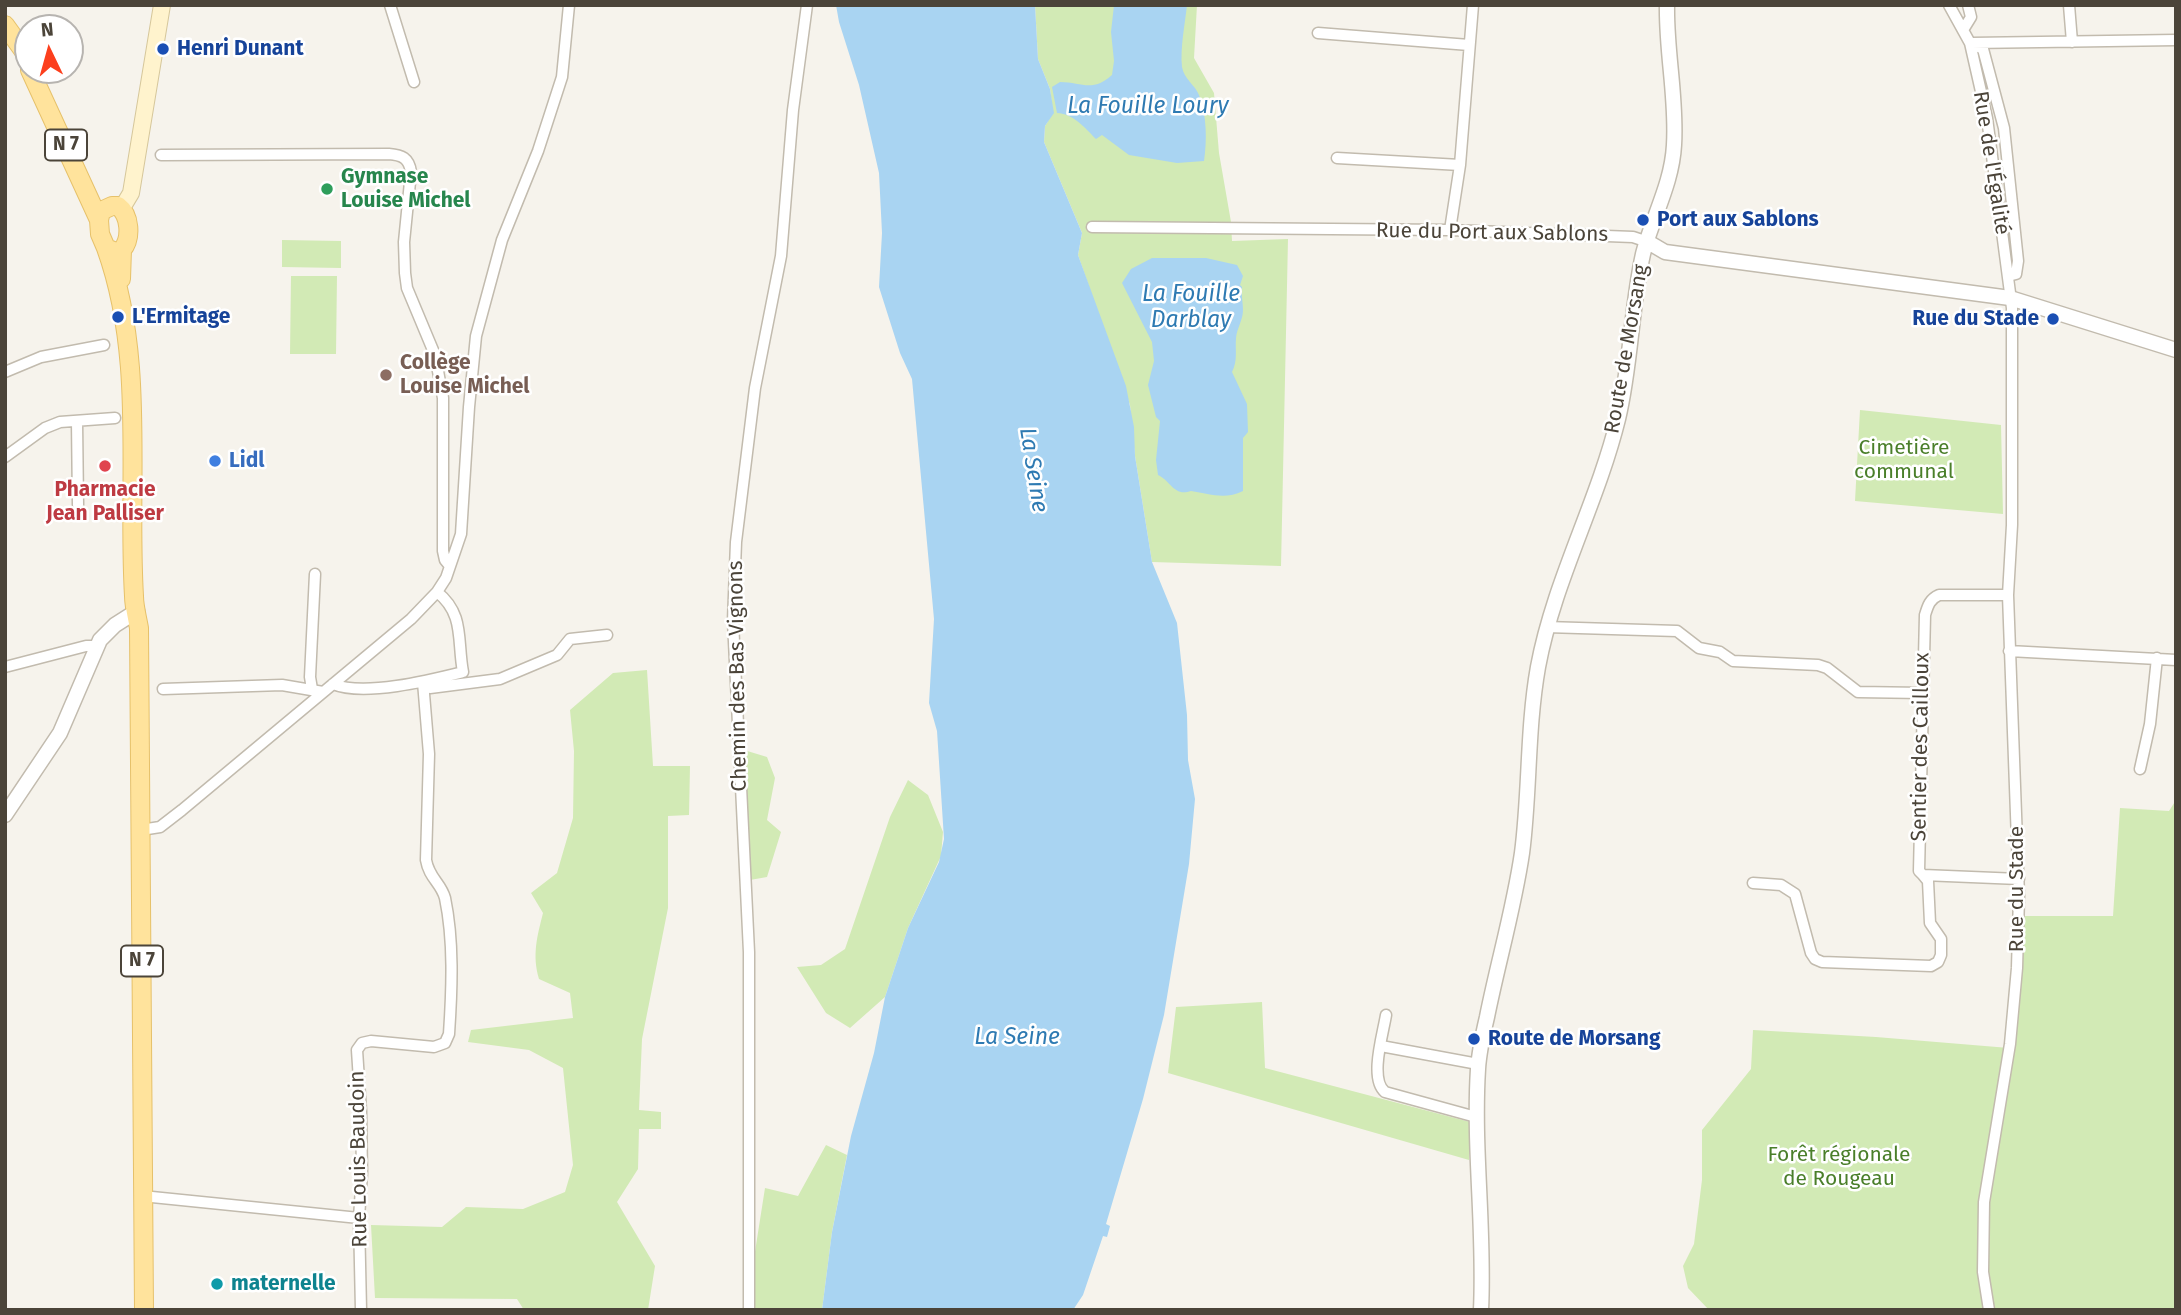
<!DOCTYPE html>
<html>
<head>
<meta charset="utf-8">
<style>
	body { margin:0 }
	#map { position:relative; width:2181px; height:1315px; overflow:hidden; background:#f6f3ec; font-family:"Fira Sans",sans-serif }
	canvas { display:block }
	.frame { position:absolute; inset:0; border:7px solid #4b4439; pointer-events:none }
	.north { position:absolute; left:14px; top:14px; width:70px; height:70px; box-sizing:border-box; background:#fff; border:2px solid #b7b4b0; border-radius:50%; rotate:355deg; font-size:19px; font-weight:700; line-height:28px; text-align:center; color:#4b4439 }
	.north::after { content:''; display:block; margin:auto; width:24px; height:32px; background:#fc3f1d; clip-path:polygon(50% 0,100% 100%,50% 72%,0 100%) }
</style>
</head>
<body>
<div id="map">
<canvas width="2181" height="1315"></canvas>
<div class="frame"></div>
<div class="north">N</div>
</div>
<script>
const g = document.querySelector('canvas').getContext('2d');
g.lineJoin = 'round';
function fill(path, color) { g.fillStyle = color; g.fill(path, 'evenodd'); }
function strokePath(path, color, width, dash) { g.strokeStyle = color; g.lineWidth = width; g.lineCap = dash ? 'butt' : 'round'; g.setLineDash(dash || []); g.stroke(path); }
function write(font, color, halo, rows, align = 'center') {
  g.font = font + ' "Fira Sans",sans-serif'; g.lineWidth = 5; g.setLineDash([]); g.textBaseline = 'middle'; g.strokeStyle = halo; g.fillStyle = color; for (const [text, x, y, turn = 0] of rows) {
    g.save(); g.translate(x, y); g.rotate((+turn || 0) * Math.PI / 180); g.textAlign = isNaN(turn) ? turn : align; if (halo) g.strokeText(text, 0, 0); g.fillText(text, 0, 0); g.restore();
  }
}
const green = new Path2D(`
	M 1035,5 L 1197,5 L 1194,58 L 1214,93 L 1219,153 L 1231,222 L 1232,241 L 1288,239 L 1281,566 L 1152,562 L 1135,456 L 1130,405 L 1078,255 L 1082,233 L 1044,142 L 1045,126 L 1053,113 L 1050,89 L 1038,59 Z
	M 282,240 L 341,241 L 341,268 L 282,267 Z
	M 291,276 L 337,276 L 336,354 L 290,354 Z
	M 1860,410 L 2001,425 L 2003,514 L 1855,501 Z
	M 647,670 L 653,766 L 690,766 L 689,815 L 668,816 L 668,908 L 642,1039 L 639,1110 L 661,1112 L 661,1129 L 639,1129 L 638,1169 L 617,1202 L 655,1266 L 648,1310 L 524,1310 L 517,1299 L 375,1298 L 371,1225 L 442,1227 L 466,1207 L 523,1209 L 565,1192 L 573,1165 L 563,1068 L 529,1050 L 468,1042 L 471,1030 L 573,1018 L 570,993 L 539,979 C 532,955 537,937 543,913 L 531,893 L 557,873 L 573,818 L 574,751 L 570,710 L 613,673 Z
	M 744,750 L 767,757 L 775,778 L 767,820 L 781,832 L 767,877 L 750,880 Z
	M 908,780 L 928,795 L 943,832 L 941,856 L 908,928 L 885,997 L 850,1028 L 826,1013 L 797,967 L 821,965 L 845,949 L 890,817 Z
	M 2176,800 L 2176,1310 L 1709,1310 L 1688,1288 L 1683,1266 L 1694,1244 L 1702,1180 L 1702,1130 L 1751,1069 L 1753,1030 L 1876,1037 L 2009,1048 L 2023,916 L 2113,916 L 2120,808 L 2169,811 Z
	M 1262,1002 L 1265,1068 L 1470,1122 L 1469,1160 L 1168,1073 L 1176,1007 Z
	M 826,1145 L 847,1155 L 832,1232 L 822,1310 L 753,1310 L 754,1258 L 765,1188 L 798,1196 Z`);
const water = new Path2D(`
	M 836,5 L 1035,5 L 1038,59 L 1050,89 L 1054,113 L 1045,126 L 1044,142 L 1082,233 L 1078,255 L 1126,386 L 1134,427 L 1135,456 L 1152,562 L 1177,623 L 1187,715 L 1188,760 L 1195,799 L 1189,864 L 1164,1015 L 1143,1099 L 1106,1224 L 1110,1226 L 1107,1237 L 1103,1236 L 1083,1295 L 1073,1310 L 822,1310 L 832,1232 L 851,1136 L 874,1053 L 885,997 L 908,928 L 939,862 L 944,839 L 937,731 L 929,703 L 934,619 L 912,379 L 900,353 L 879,287 L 882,233 L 879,173 L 859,85 L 839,22 Z
	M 1114,5 L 1187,5 C 1185,24 1180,48 1182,67 C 1184,79 1195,85 1199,95 C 1207,115 1207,141 1204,161 L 1177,163 L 1129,155 L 1102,135 L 1096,139 C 1085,128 1074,114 1057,113 L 1052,87 L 1060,82 C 1082,82 1092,93 1112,75 L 1114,61 L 1111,32 Z
	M 1152,258 L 1206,258 L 1237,265 L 1243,276 L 1240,285 L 1242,287 C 1241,295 1243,302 1243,310 C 1243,320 1237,328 1236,338 C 1235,351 1238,360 1232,372 L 1247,404 L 1248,432 L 1243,438 L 1243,491 C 1225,500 1210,494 1191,491 C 1174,497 1171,481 1158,475 L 1156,460 L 1160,421 L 1156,417 L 1148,385 L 1154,361 L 1152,342 L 1122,283 L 1131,269 Z`);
const minor = new Path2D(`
	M 390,5 L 414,82
	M 1949,5 L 1970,43 L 1987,118 L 2012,308 L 2012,525 L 2008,595 L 2019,896 L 2017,968 L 2010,1044 L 1984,1202 L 1983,1272 L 1989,1310
	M 2069,5 L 2072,42
	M 1963,30 L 1971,17 L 1968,5
	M 1318,33 L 1469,45
	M 1970,43 L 1983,49 L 2004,128 L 2018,261 L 2016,274 L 2008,276
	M 1972,43 L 2176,40
	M 161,155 L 389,154 C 402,155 409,158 411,172 L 404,242 L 405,273 L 407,288 L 435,355 L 443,398 L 443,551 L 445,560 L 450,566
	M 1337,158 L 1460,165
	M 1092,227 L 1450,230 L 1633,237 L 1648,242
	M 1450,230 L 1460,165 L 1473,5
	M 5,372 L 41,357 L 104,345
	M 77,421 L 78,505
	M 5,457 L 45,428 L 60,422 L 115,418
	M 2008,595 L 1939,595 C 1930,599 1928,605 1925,615 L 1919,871 L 1923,875 L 2019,879
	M 1546,627 L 1677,631 L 1699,648 L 1720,652 L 1733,661 L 1818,665 L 1827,668 L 1858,692 L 1923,693
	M 2009,651 L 2176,660
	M 5,667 L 86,646 L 97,646
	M 424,682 L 430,688 L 500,679 L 557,655 L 570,639 L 607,635
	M 333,684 C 364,697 431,680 463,672 C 457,641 465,614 437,592
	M 163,689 L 282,685 L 323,692
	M 312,689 L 310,677 L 315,574
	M 2140,769 L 2150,724 L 2157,658
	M 141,830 L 160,827 L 182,810 L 411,619 L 437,592 L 446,578 L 461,534 L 469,407 L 476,336 L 502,240 L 538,151 L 562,77 L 569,5
	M 1753,883 L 1781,885 L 1795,894 L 1811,953 L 1815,959 L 1822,962 L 1931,966 L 1938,962 L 1941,955 L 1941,939 L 1930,923 L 1928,881 L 1923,875
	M 1386,1015 C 1383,1034 1369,1079 1385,1092 L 1476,1117
	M 1381,1046 L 1478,1064
	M 142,1196 L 359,1218
	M 361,1310 L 359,1218 L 362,1173 L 361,1111 L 357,1050 L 362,1043 L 371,1041 L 434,1047 L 445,1043 L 449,1034 C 452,989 454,941 445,898 C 441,883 429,878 426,860 L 429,754 L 423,682
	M 749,1310 L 749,952 L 733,621 L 736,542 L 755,388 L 781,256 L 793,110 L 807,5`);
const tertiary = new Path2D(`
	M 1648,242 L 1665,252 L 2010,298 L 2176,350
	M 5,815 L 60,733 L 100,640 L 115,625 L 137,611
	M 1481,1310 C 1485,1229 1473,1150 1478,1069 C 1479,1052 1483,1034 1487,1017 C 1498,962 1514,908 1522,853 C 1530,792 1527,729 1538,667 C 1554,581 1597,504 1618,419 C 1631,365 1631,308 1643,254 C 1652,218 1672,184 1674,145 C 1677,98 1666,52 1667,5`);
const secondary = new Path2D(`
	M 122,208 L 131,193 L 162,5`);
const primary = new Path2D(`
	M 5,25 L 28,57
	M 30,70 L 99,220 L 100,234 L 106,248 L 116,252 L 122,250 C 132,238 130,215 118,206 L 112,206 L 101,211 L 99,220
	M 106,248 C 146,359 127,480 134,596 C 134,606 137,617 139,628 L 144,1310
	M 121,279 L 122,250`);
const markers = [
	[163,49,7,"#1a4fb4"],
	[327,189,7,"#2e9e5b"],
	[1643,220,7,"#1a4fb4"],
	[118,317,7,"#1a4fb4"],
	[2053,319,7,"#1a4fb4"],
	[386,375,7,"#8d6e63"],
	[215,461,7,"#3f7fe0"],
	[105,466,7,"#e0444e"],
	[1474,1039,7,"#1a4fb4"],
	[217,1284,7,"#0f9aa8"]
];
const shields = [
	[66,145,42],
	[142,961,42]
];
const shieldNames = [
	["N 7",66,145],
	["N 7",142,961]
];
const transitNames = [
	["Henri Dunant",177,49],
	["Port aux Sablons",1657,220],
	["L'Ermitage",132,317],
	["Rue du Stade",2039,319,"right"],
	["Route de Morsang",1488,1039]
];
const streetNames = [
	["Rue de l'Égalité",1991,163,81],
	["Rue du Port aux Sablons",1492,233,1],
	["Route de Morsang",1627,349,-80],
	["Chemin des Bas Vignons",738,676,-91],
	["Sentier des Cailloux",1921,747,-89],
	["Rue du Stade",2017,889,-90],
	["Rue Louis Baudoin",359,1159,-91]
];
const leisureNames = [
	["Gymnase",341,177],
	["Louise Michel",341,201]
];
const educationNames = [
	["Collège",400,363],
	["Louise Michel",400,387]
];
const parkNames = [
	["Cimetière",1904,448],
	["communal",1904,472],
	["Forêt régionale",1839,1155],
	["de Rougeau",1839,1179]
];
const shopNames = [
	["Lidl",229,461]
];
const healthNames = [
	["Pharmacie",105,490],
	["Jean Palliser",105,514]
];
const cultureNames = [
	["maternelle",231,1284]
];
const waterNames = [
	["La Fouille Loury",1148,107],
	["La Fouille",1191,295],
	["Darblay",1191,321],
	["La Seine",1033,470,81],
	["La Seine",1017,1038]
];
fill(green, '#d2eab5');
fill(water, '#a9d4f2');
strokePath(minor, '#c2bbae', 13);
strokePath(tertiary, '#c2bbae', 17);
strokePath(secondary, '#d6c79b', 18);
strokePath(primary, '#e6c16a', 20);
strokePath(minor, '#fff', 10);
strokePath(tertiary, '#fff', 14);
strokePath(secondary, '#fff3cd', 16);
strokePath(primary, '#ffe39c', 18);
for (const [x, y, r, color] of markers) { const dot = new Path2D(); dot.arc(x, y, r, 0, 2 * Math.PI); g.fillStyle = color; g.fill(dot); strokePath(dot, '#fff', 2.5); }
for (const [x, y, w] of shields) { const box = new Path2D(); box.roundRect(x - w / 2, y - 15.5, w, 31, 5); g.fillStyle = '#fff'; g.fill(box); strokePath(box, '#4b4439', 2); }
write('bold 19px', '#4b4439', null, shieldNames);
write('bold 21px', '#164399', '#fff', transitNames, 'left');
write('21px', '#4b4439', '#fff', streetNames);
write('bold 21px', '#27864d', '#fff', leisureNames, 'left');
write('bold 21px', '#785e54', '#fff', educationNames, 'left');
write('21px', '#4a7f2a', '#fff', parkNames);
write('bold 21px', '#366cbe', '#fff', shopNames, 'left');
write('bold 21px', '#be3a42', '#fff', healthNames);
write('bold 21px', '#0d838f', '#fff', cultureNames, 'left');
write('italic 23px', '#2e7ab2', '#fff', waterNames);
</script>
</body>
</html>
